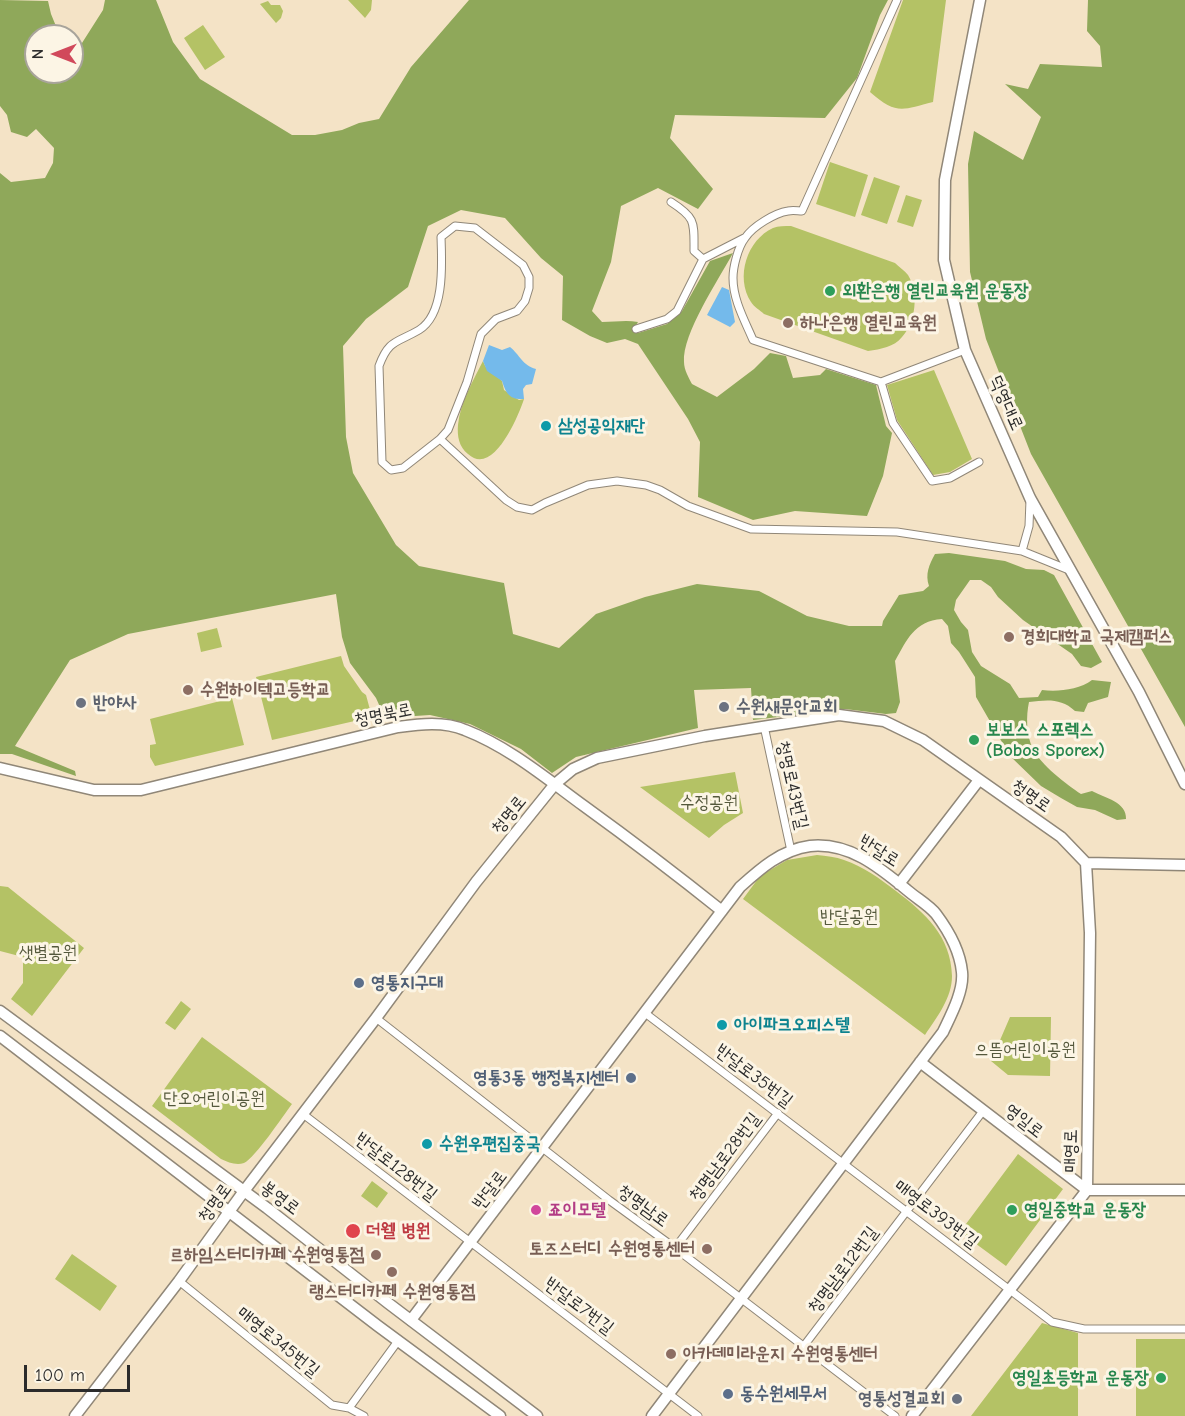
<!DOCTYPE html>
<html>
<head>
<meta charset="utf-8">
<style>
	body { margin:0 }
	#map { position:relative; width:1185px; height:1416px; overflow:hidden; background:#f4e3c6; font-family:"Comic Neue",sans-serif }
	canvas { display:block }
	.north { position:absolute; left:24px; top:24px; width:60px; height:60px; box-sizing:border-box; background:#fcf5e5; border:2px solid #a8a49b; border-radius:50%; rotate:270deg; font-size:16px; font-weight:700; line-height:24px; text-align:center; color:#2b2b2b }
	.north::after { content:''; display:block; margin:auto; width:21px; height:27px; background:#d1495b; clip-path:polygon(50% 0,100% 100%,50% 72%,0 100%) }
	.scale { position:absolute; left:24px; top:1365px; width:106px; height:27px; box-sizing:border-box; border:3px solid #2b2b2b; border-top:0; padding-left:8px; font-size:18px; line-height:21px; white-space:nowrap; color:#2b2b2b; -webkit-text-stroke:4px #fcf5e5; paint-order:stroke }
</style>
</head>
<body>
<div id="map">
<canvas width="1185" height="1416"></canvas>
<div class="north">N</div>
<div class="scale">100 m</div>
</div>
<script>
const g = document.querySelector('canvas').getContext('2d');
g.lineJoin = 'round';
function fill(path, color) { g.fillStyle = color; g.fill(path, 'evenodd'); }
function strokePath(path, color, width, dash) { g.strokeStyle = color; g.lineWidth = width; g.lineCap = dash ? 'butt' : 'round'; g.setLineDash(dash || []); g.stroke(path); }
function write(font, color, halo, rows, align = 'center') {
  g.font = font + ' "Comic Neue","Poor Story",sans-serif'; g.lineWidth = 6; g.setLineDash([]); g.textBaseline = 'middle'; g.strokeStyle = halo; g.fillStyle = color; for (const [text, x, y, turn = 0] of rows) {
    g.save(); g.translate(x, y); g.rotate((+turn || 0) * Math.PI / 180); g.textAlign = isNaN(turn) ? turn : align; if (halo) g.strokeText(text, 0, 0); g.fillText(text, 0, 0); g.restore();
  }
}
const green = new Path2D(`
	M 348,0 L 372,0 L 371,10 L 365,18 Z
	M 903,0 L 946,0 L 933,102 C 902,110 896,115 870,92 Z
	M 268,1 L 271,5 L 280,5 L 283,11 L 281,18 L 276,23 L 260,4 Z
	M 203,25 L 225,57 L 205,70 L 184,38 Z
	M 830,162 L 868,175 L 855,217 L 816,204 Z
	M 874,177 L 900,186 L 887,224 L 861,215 Z
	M 906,195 L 922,200 L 913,227 L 897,222 Z
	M 791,226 L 895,263 C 899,267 905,271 908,275 C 919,293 916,322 902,337 C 894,347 881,349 868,351 L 764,314 C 760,310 754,307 751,302 C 735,277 747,240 773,228 C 778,226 785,226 791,226 Z
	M 483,361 C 487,373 495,374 502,381 L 504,390 L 519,400 L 524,399 C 518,417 493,477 468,454 C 459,447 457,436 458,425 C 460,403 473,381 483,361 Z
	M 934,370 L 972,459 L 950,472 L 933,475 L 897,420 L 887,385 Z
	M 217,628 L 222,647 L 201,652 L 197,633 Z
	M 341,656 L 344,666 L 362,692 L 366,695 L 372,717 L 272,740 L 256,677 Z
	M 232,698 L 244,745 L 155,766 L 150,757 L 150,745 L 156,744 L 150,719 Z
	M 735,772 L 743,813 L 724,825 L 709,838 L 640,787 Z
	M 817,855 C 826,856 836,857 844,860 C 864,867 879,878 896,891 C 925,913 951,936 952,976 C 952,998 937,1017 925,1035 L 743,899 L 760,876 L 787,860 Z
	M 0,886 L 8,887 L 84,948 L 32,1016 L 11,999 L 23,983 L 23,957 L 0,951 Z
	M 181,1001 L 191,1009 L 175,1030 L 165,1023 Z
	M 1010,1017 L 1051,1017 L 1050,1076 L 1008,1075 L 991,1061 Z
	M 202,1037 L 292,1104 C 283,1116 255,1158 244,1163 C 236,1166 228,1162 221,1159 L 152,1106 Z
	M 1018,1154 L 1063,1189 L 1006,1266 L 960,1232 Z
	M 372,1181 L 388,1193 L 377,1208 L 361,1196 Z
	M 72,1254 L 117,1286 L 100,1311 L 55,1279 Z
	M 1042,1323 L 1078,1333 L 1078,1416 L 971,1416 Z
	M 1136,1339 L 1185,1339 L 1185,1416 L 1136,1416 Z`);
const forest = new Path2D(`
	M 0,0 L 48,1 L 51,14 L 60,36 L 36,36 L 36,72 L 72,72 L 72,46 L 82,43 L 103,10 L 105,0 L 156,0 L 173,42 L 200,79 L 292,135 L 315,135 L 342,130 L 359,123 L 379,119 L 411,67 L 469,0 L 888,0 L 880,15 L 857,78 L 825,118 L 675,115 L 670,138 L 713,189 L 698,209 L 658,188 L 621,206 L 611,262 L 592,311 L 602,322 C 615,322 626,320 638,322 L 633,330 L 638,333 L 667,324 L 682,311 L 710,261 L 733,253 C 719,279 682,334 684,362 C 684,370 689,378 692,384 L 717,397 L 754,369 L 770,353 L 786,356 L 793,378 L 820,375 L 826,369 L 876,385 L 886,426 L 892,433 L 883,476 L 867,516 L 795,511 L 753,520 L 698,497 L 700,442 L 688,419 L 638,344 L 625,339 L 607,343 L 590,336 L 562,320 L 563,276 L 541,258 L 505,218 L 461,210 L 428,226 L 408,287 L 366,319 L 343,346 L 346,437 L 353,473 L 396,545 L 419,566 L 504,583 L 513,634 L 559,648 L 596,614 L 645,597 L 697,584 L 759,591 L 807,616 L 849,626 L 882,626 L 883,621 L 899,595 L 923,591 L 929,586 C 925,574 929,565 935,554 L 949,553 L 1005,561 L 1026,569 L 1044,570 L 1054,575 L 1102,662 L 1091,668 L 1081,666 L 1072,654 L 1023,620 L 998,597 L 991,587 L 981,580 L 970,580 L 956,600 L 954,610 L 961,622 L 968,630 L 972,652 L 981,666 L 1010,684 L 1019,698 L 1038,697 L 1042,690 C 1057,692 1079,690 1092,680 L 1111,682 L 1108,697 L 1088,703 L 1084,712 L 1075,711 C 1061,698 1047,700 1029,702 C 1026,716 1026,735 1033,749 C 1040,764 1067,785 1081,794 L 1092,791 C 1105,798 1127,802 1126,819 L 1117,820 L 1095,810 L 1077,807 L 1061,798 L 1041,786 L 1010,756 L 976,697 L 975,677 L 959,652 L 951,643 L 948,626 L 942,619 C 914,621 907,640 895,661 L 900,702 L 896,713 L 886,714 L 845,709 L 753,720 L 751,688 L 694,690 L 698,728 L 576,757 L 552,773 L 521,749 L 470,724 L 430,715 L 385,718 L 376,698 L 350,663 L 342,637 L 336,594 L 128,634 L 70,660 L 15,746 L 75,771 L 76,776 L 12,754 L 0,754 L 0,173 L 11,182 L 45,178 L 53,163 L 54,148 L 36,129 L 27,137 L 11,132 L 7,115 L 0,106 Z
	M 1088,0 L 1185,0 L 1185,727 L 1031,454 L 986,339 L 970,272 L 968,164 L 974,131 L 1023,160 L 1041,117 L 1005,84 L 1028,89 L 1040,64 L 1102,67 L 1100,46 L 1087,31 Z`);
const water = new Path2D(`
	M 722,287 L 729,290 L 735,322 L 730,327 L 707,315 Z
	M 489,345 L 502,350 L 510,347 C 520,355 522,365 536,369 L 532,384 L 526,385 L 523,389 L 524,399 C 509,400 506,393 502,381 L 487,371 L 483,361 Z`);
const street = new Path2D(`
	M 897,0 L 802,211 C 798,211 793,210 788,211 C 775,213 753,226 745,238 C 738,247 733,267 733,278 C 733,300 745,321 753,340 L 881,382 L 965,350
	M 671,202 C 696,218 694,222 694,251 L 703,259
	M 455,226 L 475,228 L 523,265 L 529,277 L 529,288 L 525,301 L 517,311 L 496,319 L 481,334 L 467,382 L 448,430 L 440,439 L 403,468 L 391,470 L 382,462 L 379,366 C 389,339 397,343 419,330 C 445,314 442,264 441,237 Z
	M 636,329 L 667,319 L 677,311 L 703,259 L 744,238
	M 881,382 L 893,423 L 932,481 L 950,478 L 979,462
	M 440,439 L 506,500 L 517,507 L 532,510 L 545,503 L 588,485 L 617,481 L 646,485 L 660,490 L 688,506 L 751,529 L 897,532 L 1022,551
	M 1030,500 L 1029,526 L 1022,551 L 1069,570
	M 764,726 L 791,851
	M 645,1013 L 1052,1322 L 1084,1329 L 1185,1329
	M 376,1018 L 609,1200 L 675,1248 L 895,1416
	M 303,1114 L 698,1416
	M 675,1248 L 778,1113
	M 179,1281 L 332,1405 L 349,1408 L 364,1416
	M 803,1347 L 983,1111
	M 349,1408 L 398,1341`);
const secondary = new Path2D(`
	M 980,0 L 945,180 L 944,260 L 965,350 L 1030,498 L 1139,692 L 1185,784
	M 0,768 L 94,790 L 141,790 L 398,727 C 420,724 444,721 465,730 C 509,747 547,779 584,806 C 631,840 677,875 722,911
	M 899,884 L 979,780
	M 920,1062 L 1087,1190 L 1185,1190
	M 411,1320 L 740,887 C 760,869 781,850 810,846 C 849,842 879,867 907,890 C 916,898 929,905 936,914 C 948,930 960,951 962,972 C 964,991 951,1015 943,1032 L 652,1416
	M 75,1416 L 179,1281 L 244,1191 L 376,1018 L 476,882 L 555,784 L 573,769 L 597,758 L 705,736 L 839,715 L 884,721 L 923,740 L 1061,837 L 1086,863 L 1185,865
	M 912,1416 L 1087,1190 L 1090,933 L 1086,863`);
const primary = new Path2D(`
	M 0,1011 L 267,1208 L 388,1303 L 537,1416
	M 0,1036 L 378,1326 L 500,1416`);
const markers = [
	[830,291,6,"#2e9e5b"],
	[788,323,6,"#8d6e63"],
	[546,426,6,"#0f9aa8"],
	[1009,637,6,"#8d6e63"],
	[188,690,6,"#8d6e63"],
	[81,703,6,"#6b7280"],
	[724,707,6,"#6b7280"],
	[974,740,6,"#2e9e5b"],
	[359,983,6,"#5c6f8a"],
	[722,1025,6,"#0f9aa8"],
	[631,1078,6,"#5c6f8a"],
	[427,1144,6,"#0f9aa8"],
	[536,1210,6,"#d1479c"],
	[1012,1210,6,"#2e9e5b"],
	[353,1231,8,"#e0444e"],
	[707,1249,6,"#8d6e63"],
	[376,1255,6,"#8d6e63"],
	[392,1272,6,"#8d6e63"],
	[671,1354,6,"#8d6e63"],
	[1161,1378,6,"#2e9e5b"],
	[728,1394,6,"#5c6f8a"],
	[957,1399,6,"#6b7280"]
];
const leisureNames = [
	["외환은행 열린교육원 운동장",842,291],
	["보보스 스포렉스",986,730],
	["(Bobos Sporex)",986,751],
	["영일중학교 운동장",1024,1210],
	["영일초등학교 운동장",1149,1378,"right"]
];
const educationNames = [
	["하나은행 열린교육원",800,323],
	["경희대학교 국제캠퍼스",1021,637],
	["수원하이텍고등학교",200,690],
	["토즈스터디 수원영통센터",695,1249,"right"],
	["르하임스터디카페 수원영통점",364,1255,"right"],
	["랭스터디카페 수원영통점",392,1292,"center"],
	["아카데미라운지 수원영통센터",683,1354]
];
const streetNames = [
	["덕영대로",1006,403,66],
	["청명북로",383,715,-11],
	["청명로43번길",792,785,77],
	["청명로",1031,796,35],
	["청명로",509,815,-51],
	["반달로",879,851,32],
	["반달로35번길",754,1076,37],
	["영일로",1024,1121,38],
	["매영로",1071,1151,-89],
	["청명남로28번길",725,1157,-53],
	["반달로128번길",396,1167,38],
	["반달로",490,1190,-52],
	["봉영로",280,1198,37],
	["청명로",215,1203,-54],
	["청명남로",643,1206,36],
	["매영로393번길",936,1214,37],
	["청명남로12번길",843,1270,-53],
	["반달로7번길",579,1306,37],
	["매영로345번길",278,1342,39]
];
const cultureNames = [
	["삼성공익재단",558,426],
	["아이파크오피스텔",734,1025],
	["수원우편집중국",439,1144]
];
const worshipNames = [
	["반야사",93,703],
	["수원새문안교회",736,707],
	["영통성결교회",945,1399,"right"]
];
const parkNames = [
	["수정공원",709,803],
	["반달공원",849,917],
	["샛별공원",48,953],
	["으뜸어린이공원",1025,1050],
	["단오어린이공원",214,1099]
];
const serviceNames = [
	["영통지구대",371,983],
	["영통3동 행정복지센터",619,1078,"right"],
	["동수원세무서",740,1394]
];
const hotelNames = [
	["죠이모텔",548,1210]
];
const healthNames = [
	["더웰 병원",366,1231]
];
fill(green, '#b4c265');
fill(forest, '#8fa85a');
fill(water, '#74baeb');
strokePath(street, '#908778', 9);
strokePath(secondary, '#908778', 13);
strokePath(primary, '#908778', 13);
strokePath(street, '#fff', 7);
strokePath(secondary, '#fff', 10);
strokePath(primary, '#fff', 10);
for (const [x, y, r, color] of markers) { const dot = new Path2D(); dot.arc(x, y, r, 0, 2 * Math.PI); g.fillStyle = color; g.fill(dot); strokePath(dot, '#fcf5e5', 2); }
write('bold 18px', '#27864d', '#fcf5e5', leisureNames, 'left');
write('bold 18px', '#785e54', '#fcf5e5', educationNames, 'left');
write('18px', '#2b2b2b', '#fcf5e5', streetNames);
write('bold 18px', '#0d838f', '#fcf5e5', cultureNames, 'left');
write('bold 18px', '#5b616d', '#fcf5e5', worshipNames, 'left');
write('18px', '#54583c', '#fcf5e5', parkNames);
write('bold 18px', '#4e5e75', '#fcf5e5', serviceNames, 'left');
write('bold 18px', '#b23c85', '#fcf5e5', hotelNames, 'left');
write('bold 18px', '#be3a42', '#fcf5e5', healthNames, 'left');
</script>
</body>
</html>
